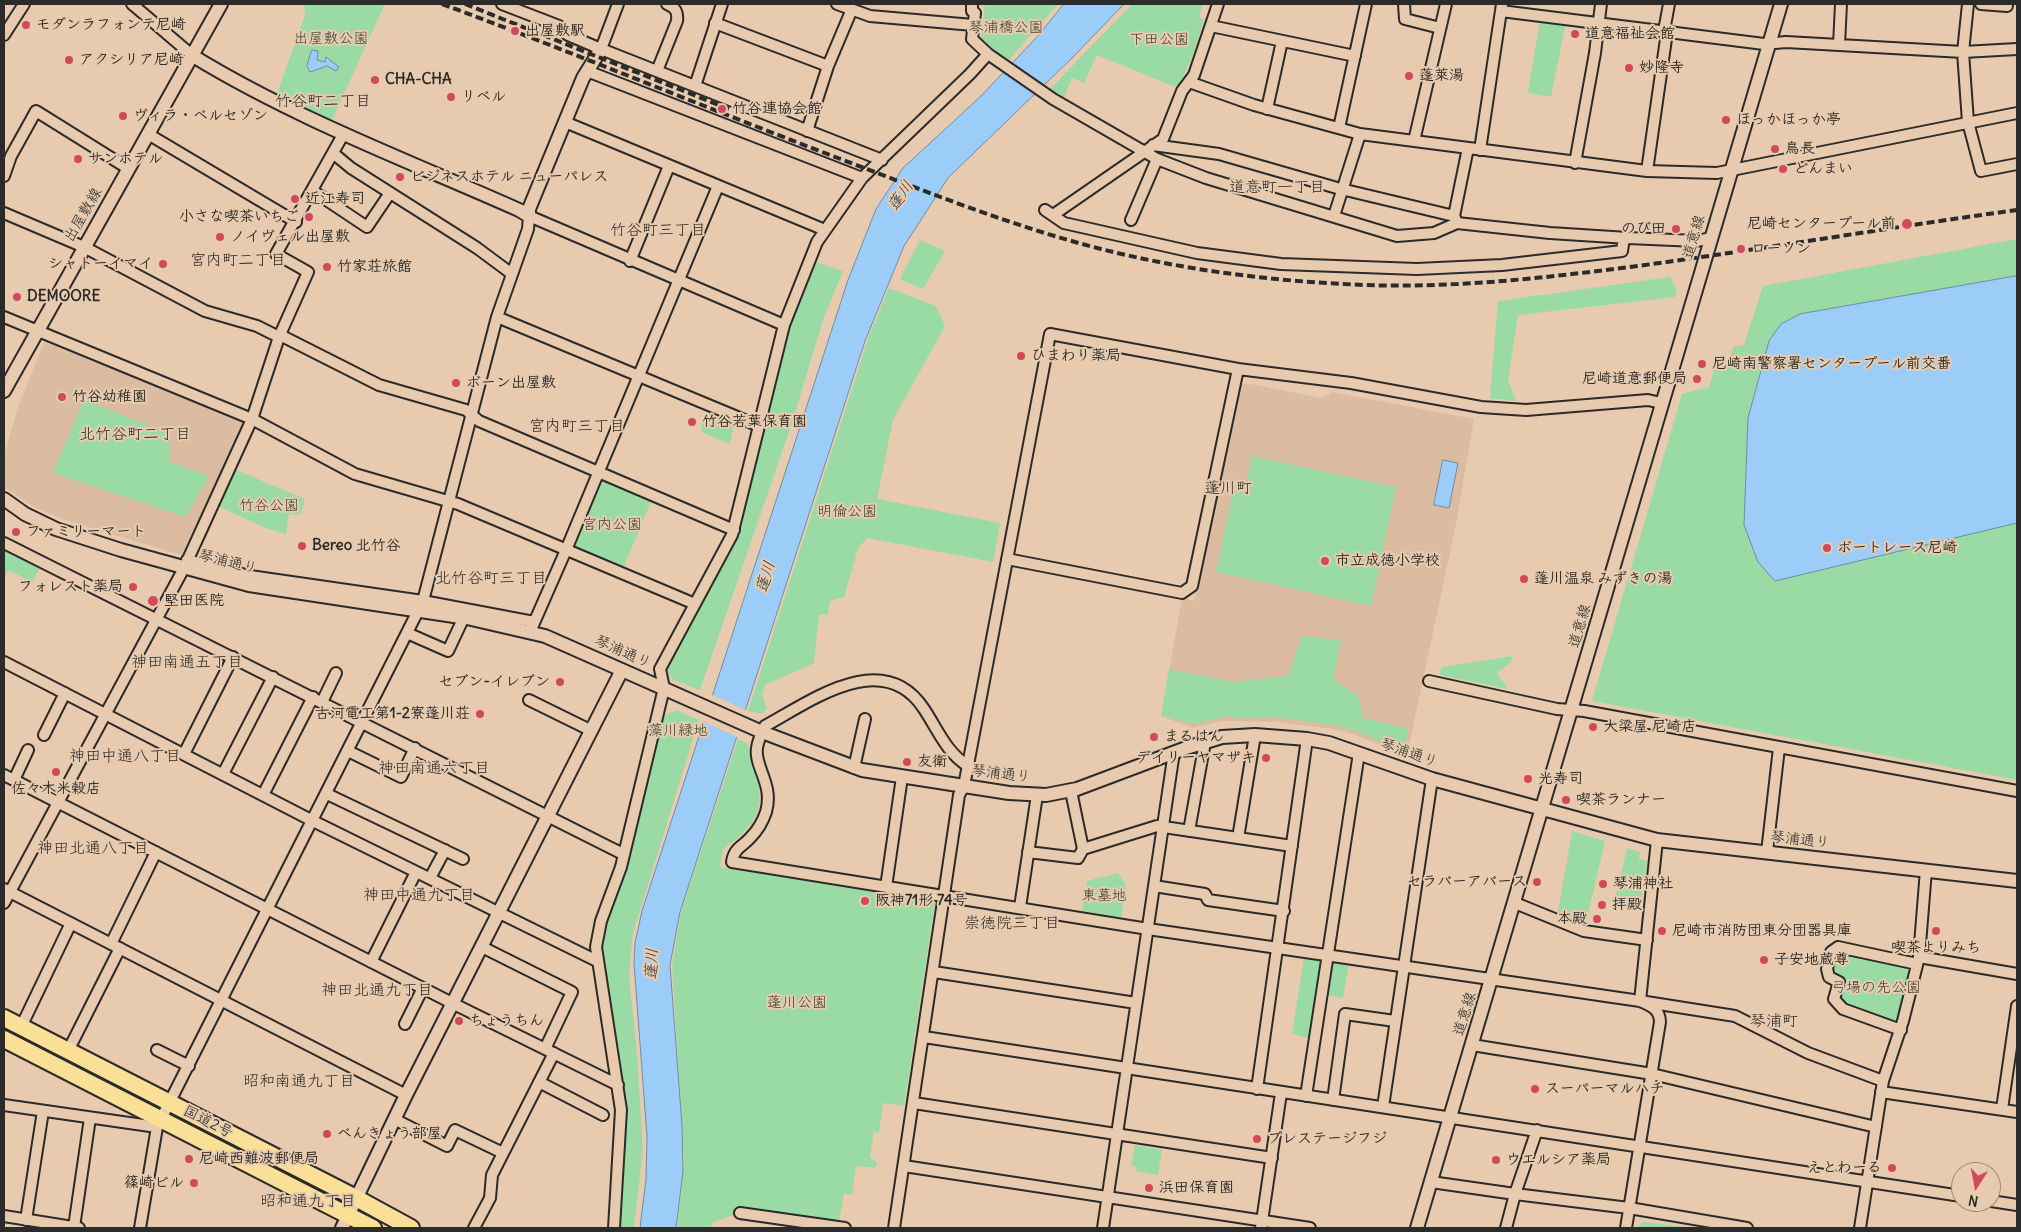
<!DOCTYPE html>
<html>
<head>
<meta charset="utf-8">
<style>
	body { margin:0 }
	#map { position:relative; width:2021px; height:1232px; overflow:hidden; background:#e8cbae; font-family:Delius,sans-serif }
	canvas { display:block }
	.frame { position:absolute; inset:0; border:5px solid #2b2b2b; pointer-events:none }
	.north { position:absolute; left:1951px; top:1162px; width:50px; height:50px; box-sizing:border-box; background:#e8cbae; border:1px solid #9c8b7a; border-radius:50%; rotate:191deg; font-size:14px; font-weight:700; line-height:20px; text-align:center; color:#2b2b2b }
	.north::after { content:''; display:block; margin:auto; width:18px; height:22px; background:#d1495b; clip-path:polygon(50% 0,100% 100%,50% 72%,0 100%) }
</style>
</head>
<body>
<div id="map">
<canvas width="2021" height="1232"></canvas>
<div class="frame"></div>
<div class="north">N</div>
</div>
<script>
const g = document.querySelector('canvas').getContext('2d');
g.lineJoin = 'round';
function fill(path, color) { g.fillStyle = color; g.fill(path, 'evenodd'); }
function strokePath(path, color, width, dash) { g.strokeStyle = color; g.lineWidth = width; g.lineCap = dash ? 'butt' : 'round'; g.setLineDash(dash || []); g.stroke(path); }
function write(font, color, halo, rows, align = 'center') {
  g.font = font + ' Delius,"Klee One",sans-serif'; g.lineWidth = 4; g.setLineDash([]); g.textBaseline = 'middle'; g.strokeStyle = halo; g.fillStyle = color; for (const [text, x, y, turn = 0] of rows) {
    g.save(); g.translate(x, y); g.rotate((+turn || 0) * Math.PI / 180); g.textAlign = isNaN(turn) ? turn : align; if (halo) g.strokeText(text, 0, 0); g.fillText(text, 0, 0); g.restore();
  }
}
const built = new Path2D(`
	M 44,342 L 242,421 L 231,454 L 181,555 L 62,519 L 34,507 L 4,487 L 4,457 L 17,410 Z
	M 1245,383 L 1322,398 L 1332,392 L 1474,419 L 1456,524 L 1407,755 L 1352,734 L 1333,729 L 1276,722 L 1222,721 L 1193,728 L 1161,716 L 1182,598 L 1194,601 L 1239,388 Z`);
const green = new Path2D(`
	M 304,4 L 385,4 L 332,120 L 277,93 L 305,15 Z
	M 985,4 L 1058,4 L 1008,61 L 981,40 Z
	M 1132,4 L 1203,4 L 1199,17 L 1204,20 L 1194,52 L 1178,88 L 1097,55 L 1084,83 L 1072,78 L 1064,97 L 1050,89 Z
	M 1540,20 L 1566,22 L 1551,97 L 1528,93 Z
	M 2017,239 L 2017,780 L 1592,701 L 1682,394 L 1709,387 L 1717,359 L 1730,361 L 1733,347 L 1744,345 L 1763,286 Z
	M 920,240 L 945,251 L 923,289 L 900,279 Z
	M 813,261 L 843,271 L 824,317 L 792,423 L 700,690 L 673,680 L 666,671 L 737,539 L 788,327 Z
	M 1670,277 L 1677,290 L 1675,297 L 1518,315 L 1508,380 L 1516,401 L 1490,398 L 1498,301 Z
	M 889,288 L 936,306 L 945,326 L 893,420 L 877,499 L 1000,523 L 993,562 L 867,538 L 858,549 L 844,597 L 830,601 L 828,614 L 819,615 L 814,663 L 765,685 L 762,695 L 767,708 L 761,714 L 748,711 L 869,336 Z
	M 84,399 L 170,435 L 169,462 L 209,476 L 186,517 L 53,473 Z
	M 709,412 L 734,423 L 730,444 L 701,432 L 702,421 Z
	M 1252,456 L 1396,487 L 1371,606 L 1216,572 L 1233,491 L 1244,493 Z
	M 234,469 L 305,499 L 300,515 L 289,514 L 286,534 L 265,528 L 218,506 Z
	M 603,479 L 652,499 L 623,569 L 575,548 L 574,544 Z
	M 4,550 L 40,568 L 32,582 L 8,570 L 4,578 Z
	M 1302,636 L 1340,640 L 1334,680 L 1358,696 L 1363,718 L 1408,728 L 1404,751 L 1353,730 L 1332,725 L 1275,717 L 1224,717 L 1194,724 L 1161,716 L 1169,669 L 1233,682 L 1288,676 Z
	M 1513,656 L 1511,662 L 1497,673 L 1508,689 L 1439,675 L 1442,667 Z
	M 676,710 L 699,720 L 633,933 L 629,976 L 637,1054 L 643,1150 L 634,1228 L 618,1228 L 625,1108 L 601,945 L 602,923 L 619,887 L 664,716 Z
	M 738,739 L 747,743 C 762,794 773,815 723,849 L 720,867 L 935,902 L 904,1106 L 883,1103 L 879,1133 L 874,1132 L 870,1157 L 877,1163 L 876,1168 L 856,1166 L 852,1195 L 844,1194 L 839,1221 L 744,1208 L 740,1213 L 713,1222 L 711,1228 L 677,1228 L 684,1160 L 672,965 L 681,912 Z
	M 1572,831 L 1605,841 L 1585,927 L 1558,916 L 1558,912 Z
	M 1627,848 L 1640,852 L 1639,859 L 1647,861 L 1640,911 L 1614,904 Z
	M 1118,873 L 1126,885 L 1121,918 L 1082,911 L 1087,881 Z
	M 1839,953 L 1905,965 L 1908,971 L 1898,1023 L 1894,1025 L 1844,1007 L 1837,999 L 1829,970 L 1833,956 Z
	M 1304,957 L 1321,959 L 1309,1038 L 1292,1034 Z
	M 1331,960 L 1349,963 L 1343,998 L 1326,995 Z
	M 1135,1145 L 1162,1150 L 1158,1175 L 1136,1171 L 1137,1167 L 1131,1165 Z
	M 1644,1222 L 1692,1228 L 1634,1228 Z`);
const water = new Path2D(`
	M 1064,4 L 1124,4 L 1072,58 L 948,178 L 904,246 L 865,341 L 680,912 L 670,965 L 682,1126 L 683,1171 L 676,1228 L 640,1228 L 646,1179 L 647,1137 L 634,963 L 635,943 L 642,911 L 848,280 L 876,209 L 903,168 L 980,97 L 1037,37 Z
	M 312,50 L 318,51 L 317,60 L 325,62 L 326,57 L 339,67 L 336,71 L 327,66 L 310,72 L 307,66 Z
	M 2017,276 L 2017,523 L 1775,581 L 1758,562 L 1744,525 L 1748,418 L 1769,341 L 1781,324 L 1800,314 Z
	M 1443,460 L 1458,463 L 1449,508 L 1434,505 Z`);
const pier = new Path2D(`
	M 710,694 L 748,711 L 739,738 L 701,720 Z`);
const minor = new Path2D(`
	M 132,4 L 193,56
	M 502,4 L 559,26 L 568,35 L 601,49 L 882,160
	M 837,4 L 870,16 L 973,25
	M 972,4 L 972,11 L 975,13 L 972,39 L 988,54 L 1053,99 L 1157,159 L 1206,178 L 1397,236 L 1434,233 L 1457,223 L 1550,233 L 1628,238 L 1697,241 L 1711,238
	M 1404,4 L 1405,19 L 1440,28
	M 1968,4 L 1963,52 L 1968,122 L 1981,171 L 2017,164
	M 1981,4 L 2007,6
	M 1501,11 L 1764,44 L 1786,42 L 1963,52 L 2017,49
	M 715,23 L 828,66
	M 1211,26 L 1355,56
	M 1664,31 L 1669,4
	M 4,35 L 24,4
	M 1839,45 L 1841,4
	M 601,49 L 618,4
	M 587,71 L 862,178
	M 657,71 L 677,21 C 678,12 676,8 667,4
	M 1189,82 L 1254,105 L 1360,134 L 1647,171 L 1717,173 L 2017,113
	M 695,86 L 722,4
	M 1267,109 L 1282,41
	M 565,122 L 825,230
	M 1339,128 L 1366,4
	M 807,131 L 828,66 L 852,9
	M 148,134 L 296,222
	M 1414,141 L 1446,4
	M 1153,145 L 1219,154 L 1337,188 L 1454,216
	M 1480,150 L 1502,4
	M 333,153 L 351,168 L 477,248 L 512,274
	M 1575,163 L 1595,53 L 1601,4
	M 1647,171 L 1667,32
	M 4,176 L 11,156 L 36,111 L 129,169
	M 313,191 L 367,227 L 390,193
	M 1045,210 L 1064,223 L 1197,253 L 1281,264 L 1417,269 L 1502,265 L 1622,251 L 1624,238
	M 4,213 L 84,247 L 205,311 L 257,326 L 279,337
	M 1053,215 L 1163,139 L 1182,91 L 1194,75 L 1218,4
	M 1334,216 L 1360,134
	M 1131,220 L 1157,159
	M 1457,222 L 1454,216 L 1468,148
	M 630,261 L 669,166
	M 4,317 L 252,419 L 355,474 L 458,504 L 695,604
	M 497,317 L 759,426
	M 280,335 L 379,385 L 466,410 L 479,421 L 734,530
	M 4,543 L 623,854
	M 1007,559 L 1182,593 L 1192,586 L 1238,369
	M 187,560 L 250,576 L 423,601 L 534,622
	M 530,632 L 566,550 L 718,186
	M 407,633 L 448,651 L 464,617
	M 4,662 L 313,821 L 597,961
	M 1429,681 L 1557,709 L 1584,711 L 2017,791
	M 529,700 L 592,731
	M 322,702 L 336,673
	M 44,735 L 65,693
	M 348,751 L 401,777 L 415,748
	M 184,754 L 233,657
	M 968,766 C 946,752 938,730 924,709 C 883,647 811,701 765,726 C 762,732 758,740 757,748 C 754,767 774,784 766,812 C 763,821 757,831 750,838 C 742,847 734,848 732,862 L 1148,929 L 1640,1001 C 1650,1005 1660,1009 1660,1022 L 1626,1228
	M 854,768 L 865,719
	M 223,774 L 273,677
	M 4,775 L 454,1004 L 618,1085
	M 14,780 L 28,750
	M 1071,791 L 1083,849
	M 327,794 L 463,859
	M 263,795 L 313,697
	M 1189,831 L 1205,742
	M 1238,838 L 1255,735
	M 1657,840 L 1640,1001 L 1735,1016 L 1808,1053 L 1883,1081
	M 1028,852 L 1078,858 L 1083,849 L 1157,826 L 1292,846
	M 1767,852 L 1779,748
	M 430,878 L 445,850
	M 1154,886 L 1205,894 L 1208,900 L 1284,911
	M 886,887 L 902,777
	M 4,889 L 406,1095
	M 4,903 L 184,568 L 252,419 L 279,337 L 308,272 L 276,254 L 344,133
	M 1515,903 L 1584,931 L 1647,940
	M 1020,907 L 1037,795
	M 111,944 L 156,852
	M 482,947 L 572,992 L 545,1049
	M 1919,957 L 2017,974
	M 371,962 L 416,872
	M 934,972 L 1136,1003
	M 405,1024 L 423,988
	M 21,1027 L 71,923
	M 1901,1030 L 1843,1009 L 1834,999 L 1839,982 L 1829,977 L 1827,969 L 1831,952 L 1838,947 L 1917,964
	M 924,1037 L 1961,1196
	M 1472,1045 L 1652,1074 L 1876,1127
	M 157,1050 L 189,1066
	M 68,1051 L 120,948
	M 539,1082 L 603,1115
	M 1257,1089 L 1307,739
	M 1881,1092 L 2017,1112
	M 1306,1096 L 1359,753
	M 1333,1100 L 1345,1014 L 1395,1021
	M 914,1103 L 1272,1158
	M 4,1105 L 157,1127
	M 1383,1107 L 1432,779
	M 2002,1109 L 2017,1006
	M 394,1119 L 447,1146 L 455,1130 L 503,1153
	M 1537,1130 L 1515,1194 L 1629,1208 L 1747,1228
	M 904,1166 L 1310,1228
	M 1431,1182 L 1515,1194 L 1506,1228
	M 1991,1201 L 2017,1205
	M 740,1213 L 845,1228
	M 4,1216 L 79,1228
	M 26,1220 L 43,1111
	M 74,1227 L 90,1118
	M 140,1228 L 157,1127 L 423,601 L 497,317 L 528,229 L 529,216 L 784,325
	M 474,1228 L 490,1198 L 492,1175 L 554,1053
	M 614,1228 L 621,1110 L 596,947 L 601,921 L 621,867 L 664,688 L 660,669 L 732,535 L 784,325 L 817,242 L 862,178 L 970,74 L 988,54
	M 894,1228 L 959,795 L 964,786 L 1050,334 L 1238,369 L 1351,383 L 1481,407 L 1526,410 L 1648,400 L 1661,403
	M 1103,1228 L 1174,752
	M 1261,1228 L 1281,1093
	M 1860,1228 L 1883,1081 L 1903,1021 L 1919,957 L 1926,870`);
const tertiary = new Path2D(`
	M 193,56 C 296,119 409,161 519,210 L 529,216 L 529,209 L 583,78 L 601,49
	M 4,391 L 221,4
	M 4,499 L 25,514 L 56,529 L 121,550 L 249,585 L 467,618 L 545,636 L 762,732 L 862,770 L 1009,793 L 1046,795 L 1077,789 L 1186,748 L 1222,737 L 1255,735 L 1307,739 L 1329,743 L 1432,779 L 1657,840 L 2017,881
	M 342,1228 L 406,1095 L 622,670
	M 1417,1228 L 1781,4`);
const trunk = new Path2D(`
	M 4,1018 L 356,1198 L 411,1228
	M 4,1039 L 373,1228`);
const rail = new Path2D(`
	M 442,4 C 575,53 706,108 838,158 C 925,191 1011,226 1101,249 C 1180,269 1263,280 1344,284 C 1445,290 1545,278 1645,265 C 1769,248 1893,227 2017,210
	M 465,4 L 729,109`);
const markers = [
	[26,25,5,"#d1495b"],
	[515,31,5,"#d1495b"],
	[1575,34,5,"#d1495b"],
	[69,60,5,"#d1495b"],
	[1629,68,5,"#d1495b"],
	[1409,76,5,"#d1495b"],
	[375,80,5,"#d1495b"],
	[451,97,5,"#d1495b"],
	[722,109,5,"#d1495b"],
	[123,116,5,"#d1495b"],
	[1726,120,5,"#d1495b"],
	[1775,149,5,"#d1495b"],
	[78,159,5,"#d1495b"],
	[1783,169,5,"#d1495b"],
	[400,177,5,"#d1495b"],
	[295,199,5,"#d1495b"],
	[309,217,5,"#d1495b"],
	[1907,224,6,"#d1495b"],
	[1676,229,5,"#d1495b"],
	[220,237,5,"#d1495b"],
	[1741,249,5,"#d1495b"],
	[163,264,5,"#d1495b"],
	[327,267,5,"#d1495b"],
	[17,297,5,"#d1495b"],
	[1021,356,5,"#d1495b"],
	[1702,364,5,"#d1495b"],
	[1697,379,5,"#d1495b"],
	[456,383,5,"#d1495b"],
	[62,397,5,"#d1495b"],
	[692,422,5,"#d1495b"],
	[16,532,5,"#d1495b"],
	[302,546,5,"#d1495b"],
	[1827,548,5,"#d1495b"],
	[1325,561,5,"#d1495b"],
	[1524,579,5,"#d1495b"],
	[133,587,5,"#d1495b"],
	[153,601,6,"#d1495b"],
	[560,682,5,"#d1495b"],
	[480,714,5,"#d1495b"],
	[1593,727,5,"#d1495b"],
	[1154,737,5,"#d1495b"],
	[1266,758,5,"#d1495b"],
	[907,762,5,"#d1495b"],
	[56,772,5,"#d1495b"],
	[1528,779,5,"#d1495b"],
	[1566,800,5,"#d1495b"],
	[1537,882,5,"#d1495b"],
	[1603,884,5,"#d1495b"],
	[865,901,5,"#d1495b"],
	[1602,905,5,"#d1495b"],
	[1597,919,5,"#d1495b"],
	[1662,931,5,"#d1495b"],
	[1936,931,5,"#d1495b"],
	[1764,960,5,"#d1495b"],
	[459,1021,5,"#d1495b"],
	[1535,1089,5,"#d1495b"],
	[327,1134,5,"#d1495b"],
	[1257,1139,5,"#d1495b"],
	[189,1159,5,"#d1495b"],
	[1496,1160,5,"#d1495b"],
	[1892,1168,5,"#d1495b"],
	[194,1183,5,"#d1495b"],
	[1149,1188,5,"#d1495b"]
];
const poiNames = [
	["モダンラフォンテ尼崎",36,25],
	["出屋敷駅",525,31],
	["道意福祉会館",1585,34],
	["アクシリア尼崎",79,60],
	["妙隆寺",1639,68],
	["蓬萊湯",1419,76],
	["CHA-CHA",385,80],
	["リベル",461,97],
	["竹谷連協会館",732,109],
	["ヴィラ・ベルセゾン",133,116],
	["ほっかほっか亭",1736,120],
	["鳥長",1785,149],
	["サンホテル",88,159],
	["どんまい",1793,169],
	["ビジネスホテル ニューパレス",410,177],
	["近江寿司",305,199],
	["小さな喫茶いちご",299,217,"right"],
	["尼崎センタープール前",1896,224,"right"],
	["のび田",1666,229,"right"],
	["ノイヴェル出屋敷",230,237],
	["ローソン",1751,249],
	["シャトーイマイ",153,264,"right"],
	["竹家荘旅館",337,267],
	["DEMOORE",27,297],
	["ひまわり薬局",1031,356],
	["尼崎南警察署センタープール前交番",1712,364],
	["尼崎道意郵便局",1687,379,"right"],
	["ボーン出屋敷",466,383],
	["竹谷幼稚園",72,397],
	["竹谷若葉保育園",702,422],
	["ファミリーマート",26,532],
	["Bereo 北竹谷",312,546],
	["ボートレース尼崎",1837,548],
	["市立成徳小学校",1335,561],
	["蓬川温泉 みずきの湯",1534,579],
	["フォレスト薬局",123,587,"right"],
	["堅田医院",164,601],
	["セブン-イレブン",550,682,"right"],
	["古河電工第1-2寮蓬川荘",470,714,"right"],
	["大梁屋 尼崎店",1603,727],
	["まるはん",1164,737],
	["デイリーヤマザキ",1256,758,"right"],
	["友衛",917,762],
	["光寿司",1538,779],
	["佐々木米穀店",56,789,"center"],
	["喫茶ランナー",1576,800],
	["セラバーアバース",1527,882,"right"],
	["琴浦神社",1613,884],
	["阪神71形 74号",875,901],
	["拝殿",1612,905],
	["本殿",1587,919,"right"],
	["尼崎市消防団東分団器具庫",1672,931],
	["喫茶よりみち",1936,948,"center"],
	["子安地蔵尊",1774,960],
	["ちょうちん",469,1021],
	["スーパーマルハチ",1545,1089],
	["べんきょう部屋",337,1134],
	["プレステージフジ",1267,1139],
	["尼崎西難波郵便局",199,1159],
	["ウエルシア薬局",1506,1160],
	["えとわーる",1882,1168,"right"],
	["篠崎ビル",184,1183,"right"],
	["浜田保育園",1159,1188]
];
const parkNames = [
	["琴浦橋公園",1006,28],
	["出屋敷公園",331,39],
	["下田公園",1159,40],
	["竹谷公園",269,506],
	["明倫公園",847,512],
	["宮内公園",612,525],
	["藻川緑地",678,731],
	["東墓地",1104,896],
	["弓場の先公園",1876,988],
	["蓬川公園",797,1003]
];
const streetNames = [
	["出屋敷線",83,215,-60],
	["道意線",1694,237,-74],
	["琴浦通り",228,562,14],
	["道意線",1580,626,-74],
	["琴浦通り",623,652,24],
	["琴浦通り",1409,753,19],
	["琴浦通り",1001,774,7],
	["琴浦通り",1800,840,6],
	["道意線",1465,1014,-73],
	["国道2号",208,1122,27]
];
const neighbourhoodNames = [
	["竹谷町二丁目",323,101],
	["道意町一丁目",1277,187],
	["竹谷町三丁目",658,230],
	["宮内町二丁目",238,260],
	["宮内町三丁目",577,426],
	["北竹谷町二丁目",135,434],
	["蓬川町",1228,488],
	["北竹谷町三丁目",491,578],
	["神田南通五丁目",187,662],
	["神田中通八丁目",125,756],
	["神田南通六丁目",434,768],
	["神田北通八丁目",93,848],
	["神田中通九丁目",419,895],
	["崇徳院三丁目",1012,923],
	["神田北通九丁目",377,990],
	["琴浦町",1774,1021],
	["昭和南通九丁目",299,1081],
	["昭和通九丁目",308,1201]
];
const waterNames = [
	["蓬川",901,196,-55],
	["蓬川",766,577,-73],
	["蓬川",652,964,-87]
];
fill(built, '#dcbca1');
fill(green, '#9adba5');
fill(water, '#9bcdf8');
strokePath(water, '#6e8ca6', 1);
fill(pier, '#e8cbae');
strokePath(minor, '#2b2b2b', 14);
strokePath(tertiary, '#2b2b2b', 16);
strokePath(trunk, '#2b2b2b', 20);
strokePath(minor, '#e8cbae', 10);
strokePath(tertiary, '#e8cbae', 12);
strokePath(trunk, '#fadf96', 16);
strokePath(rail, '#2b2b2b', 4, [8, 4]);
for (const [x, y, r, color] of markers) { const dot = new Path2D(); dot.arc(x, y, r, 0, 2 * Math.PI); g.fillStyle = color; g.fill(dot); strokePath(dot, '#e8cbae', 2); }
write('bold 15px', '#2b2b2b', '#e8cbae', poiNames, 'left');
write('15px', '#363d37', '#e8cbae', parkNames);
write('15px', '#2b2b2b', '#e8cbae', streetNames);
write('16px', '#2b2b2b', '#e8cbae', neighbourhoodNames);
write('italic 16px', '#363b40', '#e8cbae', waterNames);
</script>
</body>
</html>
